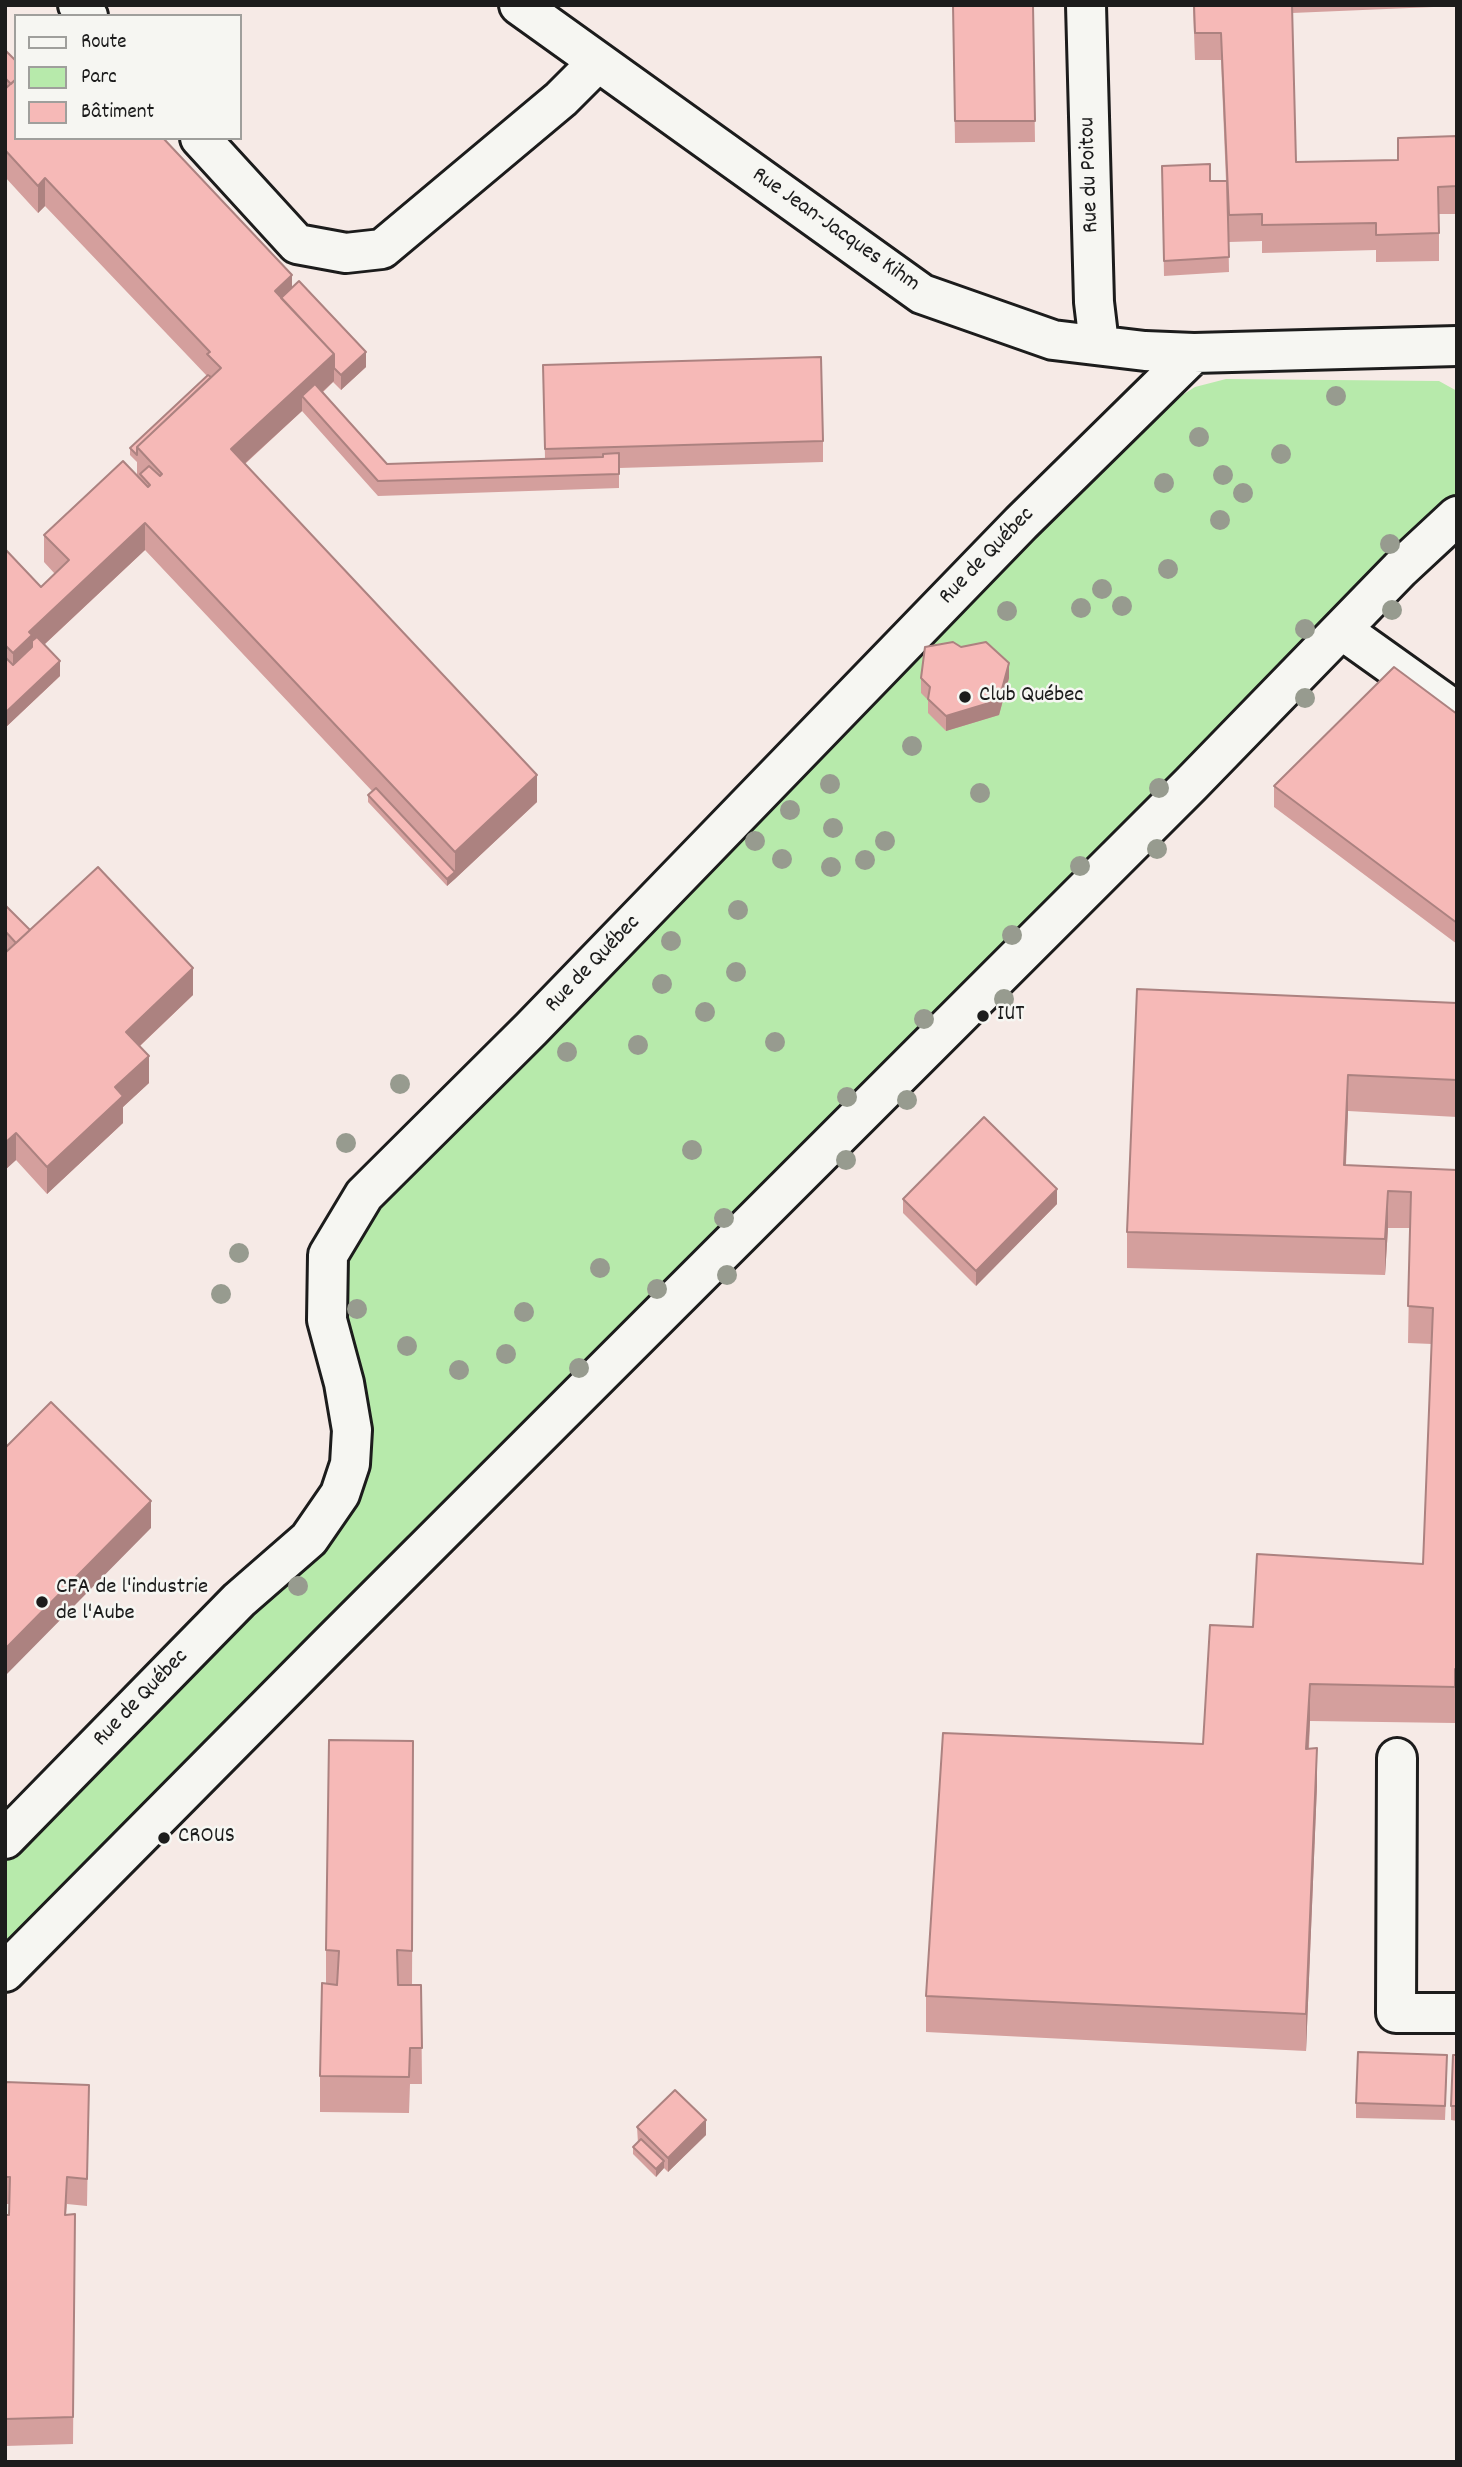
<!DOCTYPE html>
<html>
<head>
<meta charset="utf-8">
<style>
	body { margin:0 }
	#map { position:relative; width:1462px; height:2467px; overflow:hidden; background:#f6eae6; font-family:Dekko,sans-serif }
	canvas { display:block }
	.frame { position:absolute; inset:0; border:7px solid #1c1c1c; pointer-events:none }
	.legend { position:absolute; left:14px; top:14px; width:228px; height:126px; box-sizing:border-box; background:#f6f6f2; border:2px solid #9f9f9c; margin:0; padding:9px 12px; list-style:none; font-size:21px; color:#1c1c1c }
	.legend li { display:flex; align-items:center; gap:14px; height:35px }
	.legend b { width:35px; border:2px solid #9f9f9c }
</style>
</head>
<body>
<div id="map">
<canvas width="1462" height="2467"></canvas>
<div class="frame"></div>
<ul class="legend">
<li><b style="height:9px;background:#f6f6f2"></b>Route</li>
<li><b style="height:19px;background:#b7eaab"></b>Parc</li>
<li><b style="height:19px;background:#f6b9b7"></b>Bâtiment</li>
</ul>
</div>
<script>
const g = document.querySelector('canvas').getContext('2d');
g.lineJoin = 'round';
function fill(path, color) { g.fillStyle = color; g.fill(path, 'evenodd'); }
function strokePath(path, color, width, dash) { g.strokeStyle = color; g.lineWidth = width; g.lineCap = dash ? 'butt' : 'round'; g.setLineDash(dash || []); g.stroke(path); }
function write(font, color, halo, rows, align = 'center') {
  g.font = font + ' Dekko,sans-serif'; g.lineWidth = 5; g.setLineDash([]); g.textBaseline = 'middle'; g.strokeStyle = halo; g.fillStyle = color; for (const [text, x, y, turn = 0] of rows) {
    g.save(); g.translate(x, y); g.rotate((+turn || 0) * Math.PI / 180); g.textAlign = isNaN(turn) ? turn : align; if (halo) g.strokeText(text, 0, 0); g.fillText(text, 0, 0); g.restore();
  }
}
const green = new Path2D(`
	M 1226,379 L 1439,381 L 1457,391 L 1457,493 L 208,1754 L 5,1955 L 5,1859 L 324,1545 L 351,1507 L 340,1305 L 342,1270 L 369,1205 L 1165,406 L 1195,387 Z`);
const minor = new Path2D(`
	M 78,5 L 88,16
	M 519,5 L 922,294 L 1053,340 L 1145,351 L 1194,353
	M 1086,5 L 1094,302 L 1099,344
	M 200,138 L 297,244 L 346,253 L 382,249 L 561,99 L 598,62
	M 1342,630 L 1457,712
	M 1397,1758 L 1396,2013 L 1457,2013
	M 5,1839 L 239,1600 L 309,1539 L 340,1494 L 350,1464 L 352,1430 L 344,1383 L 327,1320 L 328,1255 L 364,1195 L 531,1029 L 1021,523 L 1194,353 L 1457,346
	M 5,1972 L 328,1646 L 1191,784 L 1400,569 L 1457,516`);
const trees = [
	[1336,396],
	[1199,437],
	[1281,454],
	[1223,475],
	[1164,483],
	[1243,493],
	[1220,520],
	[1390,544],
	[1168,569],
	[1102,589],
	[1122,606],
	[1081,608],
	[1392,610],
	[1007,611],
	[1305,629],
	[1305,698],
	[912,746],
	[830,784],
	[1159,788],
	[980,793],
	[790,810],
	[833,828],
	[755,841],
	[885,841],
	[1157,849],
	[782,859],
	[865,860],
	[1080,866],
	[831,867],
	[738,910],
	[1012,935],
	[671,941],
	[736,972],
	[662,984],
	[1004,999],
	[705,1012],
	[924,1019],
	[775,1042],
	[638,1045],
	[567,1052],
	[400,1084],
	[847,1097],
	[907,1100],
	[346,1143],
	[692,1150],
	[846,1160],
	[724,1218],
	[239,1253],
	[600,1268],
	[727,1275],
	[657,1289],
	[221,1294],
	[357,1309],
	[524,1312],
	[407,1346],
	[506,1354],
	[579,1368],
	[459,1370],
	[298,1586]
];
const wall = new Path2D(`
	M 953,5 L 1033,5 L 1035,142 L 955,143 Z
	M 1193,5 L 1457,5 L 1457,6 L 1292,13 L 1296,162 L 1398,160 L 1457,136 L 1457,214 L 1439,214 L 1439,261 L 1376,262 L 1376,250 L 1262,253 L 1262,241 L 1229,242 L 1228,215 L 1229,272 L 1164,276 L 1162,166 L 1210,181 L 1226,181 L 1221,60 L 1195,60 Z
	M 5,50 L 16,61 L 16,138 L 292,288 L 366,367 L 341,390 L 333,382 L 323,392 L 387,464 L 545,459 L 543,365 L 823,441 L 823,462 L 619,468 L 619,488 L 378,496 L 302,411 L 245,464 L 537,802 L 447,886 L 368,802 L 368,795 L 372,791 L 145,550 L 45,644 L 60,676 L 5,728 L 5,549 L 41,587 L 55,574 L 44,562 L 44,535 L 140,479 L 137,475 L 137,462 L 130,455 L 130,448 L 207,376 L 45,206 L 38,213 L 5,177 Z
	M 921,678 L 1009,678 L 999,715 L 946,731 L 928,713 L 928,700 L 921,693 Z
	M 1457,714 L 1457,944 L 1274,807 L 1274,786 Z
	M 5,905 L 30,930 L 193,995 L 140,1046 L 149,1083 L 123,1107 L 123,1123 L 47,1194 L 16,1160 L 5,1170 Z
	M 1137,989 L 1457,1003 L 1457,1117 L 1348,1111 L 1346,1165 L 1457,1170 L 1457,1706 L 1455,1706 L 1455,1723 L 1310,1721 L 1309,1749 L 1317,1785 L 1306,2051 L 926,2032 L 926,1996 L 1203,1744 L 1253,1627 L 1423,1564 L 1432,1344 L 1408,1343 L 1410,1228 L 1388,1228 L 1385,1275 L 1127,1268 L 1127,1232 Z
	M 903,1199 L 1057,1204 L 976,1286 L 903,1213 Z
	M 413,1741 L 412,1985 L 421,1985 L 422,2084 L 410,2084 L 409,2113 L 320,2112 L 320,2076 L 326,1984 L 326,1950 Z
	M 1457,2055 L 1457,2121 L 1451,2120 L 1451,2106 Z
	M 1447,2070 L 1445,2120 L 1356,2118 L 1356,2103 Z
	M 5,2082 L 89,2085 L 87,2206 L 67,2204 L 66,2215 L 75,2214 L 73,2444 L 5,2446 L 5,2215 L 9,2215 L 9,2204 L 5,2204 Z
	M 637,2127 L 706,2135 L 668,2172 L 664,2168 L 656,2177 L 633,2154 L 633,2147 L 638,2143 Z`);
const shadedWall = new Path2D(`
	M 45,178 L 45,206 L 38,213 L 38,186 Z
	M 292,275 L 292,302 L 282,312 L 275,291 Z
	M 366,352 L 366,367 L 341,390 L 341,375 Z
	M 334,354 L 334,381 L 309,404 L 302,396 L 302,411 L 231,476 L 231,449 Z
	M 145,523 L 145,550 L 32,656 L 13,680 L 13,653 L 29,632 Z
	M 60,661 L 60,676 L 5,728 L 5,713 Z
	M 1009,663 L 1009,678 L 999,715 L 946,731 L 946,716 Z
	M 537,775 L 537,802 L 455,879 L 455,852 Z
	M 455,872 L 455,879 L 447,886 L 447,879 Z
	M 193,968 L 193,995 L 126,1059 L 126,1032 Z
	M 149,1056 L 149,1083 L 123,1107 L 123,1123 L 47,1194 L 47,1167 L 115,1087 Z
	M 1348,1075 L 1348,1111 L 1344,1202 L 1344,1165 Z
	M 16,1133 L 16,1160 L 5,1170 L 5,1143 Z
	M 1057,1189 L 1057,1204 L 976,1286 L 976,1271 Z
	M 1388,1191 L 1388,1228 L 1385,1275 L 1385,1239 Z
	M 151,1501 L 151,1528 L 5,1676 L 5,1649 Z
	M 1310,1684 L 1310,1721 L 1306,1785 L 1306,1749 Z
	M 1317,1748 L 1317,1785 L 1306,2051 L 1306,2014 Z
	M 706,2120 L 706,2135 L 668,2172 L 668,2158 Z
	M 664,2161 L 664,2168 L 656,2177 L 656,2169 Z`);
const building = new Path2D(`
	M 953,5 L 1033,5 L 1035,121 L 955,121 Z
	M 1194,5 L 1292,5 L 1296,162 L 1398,160 L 1398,138 L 1457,136 L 1457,186 L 1438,187 L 1439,233 L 1376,235 L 1376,223 L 1262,225 L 1262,214 L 1229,215 L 1221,33 L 1195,33 Z
	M 5,50 L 16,61 L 16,79 L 11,84 L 5,78 Z
	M 16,79 L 16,138 L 163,138 L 292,275 L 275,291 L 334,354 L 231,449 L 537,775 L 455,852 L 145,523 L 29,632 L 32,635 L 13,653 L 5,645 L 5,549 L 41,587 L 69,560 L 44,535 L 123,461 L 148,487 L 150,485 L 140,474 L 149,466 L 160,476 L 162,474 L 137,447 L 221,368 L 207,354 L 210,352 L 45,178 L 38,186 L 5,150 L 5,89 Z
	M 1210,164 L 1210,181 L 1227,181 L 1229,257 L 1164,261 L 1162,166 Z
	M 299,281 L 366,352 L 341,375 L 334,368 L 334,354 L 281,298 Z
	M 821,357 L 823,441 L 545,449 L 543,365 Z
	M 208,375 L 211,377 L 137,447 L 137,455 L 130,448 Z
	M 315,384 L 387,464 L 603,457 L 603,454 L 619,453 L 619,474 L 378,481 L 302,396 Z
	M 37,637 L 60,661 L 5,713 L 5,657 L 13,665 L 32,647 L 32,641 Z
	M 953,642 L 961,647 L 986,642 L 1009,663 L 999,700 L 946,716 L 928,699 L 930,687 L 921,678 L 925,647 Z
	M 1394,667 L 1457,714 L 1457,923 L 1274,786 Z
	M 376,788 L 455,872 L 447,879 L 368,795 Z
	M 98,867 L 193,968 L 126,1032 L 149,1056 L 115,1087 L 123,1096 L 47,1167 L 16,1133 L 5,1143 L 5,953 Z
	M 5,905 L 30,930 L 16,943 L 5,931 Z
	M 1137,989 L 1457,1003 L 1457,1080 L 1348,1075 L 1344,1165 L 1457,1170 L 1457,1669 L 1455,1669 L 1455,1687 L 1310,1684 L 1306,1749 L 1317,1748 L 1306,2014 L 926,1996 L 943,1733 L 1203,1744 L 1210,1625 L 1253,1627 L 1257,1554 L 1423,1564 L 1433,1308 L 1408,1306 L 1411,1192 L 1388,1191 L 1385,1239 L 1127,1232 Z
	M 984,1117 L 1057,1189 L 976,1271 L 903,1199 Z
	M 51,1402 L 151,1501 L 5,1649 L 5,1448 Z
	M 329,1740 L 413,1741 L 412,1951 L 397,1950 L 398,1985 L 421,1985 L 422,2048 L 410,2048 L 409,2077 L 320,2076 L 322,1983 L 337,1985 L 339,1951 L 326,1950 Z
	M 1358,2052 L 1447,2055 L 1445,2106 L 1356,2103 Z
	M 1453,2055 L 1457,2055 L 1457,2106 L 1451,2106 Z
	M 5,2082 L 89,2085 L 87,2179 L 67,2177 L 65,2215 L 75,2214 L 73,2417 L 5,2419 L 5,2215 L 9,2215 L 10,2177 L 5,2177 Z
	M 675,2090 L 706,2120 L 668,2158 L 637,2127 Z
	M 641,2139 L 664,2161 L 656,2169 L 633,2147 Z`);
const markers = [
	[965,697,7,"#1c1c1c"],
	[983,1016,7,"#1c1c1c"],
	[42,1602,7,"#1c1c1c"],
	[164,1838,7,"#1c1c1c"]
];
const streetNames = [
	["Rue du Poitou",1091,175,-92],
	["Rue Jean-Jacques Kihm",835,231,35],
	["Rue de Québec",988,557,-46],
	["Rue de Québec",594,965,-46],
	["Rue de Québec",142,1699,-46]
];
const poiNames = [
	["Club Québec",979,697],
	["IUT",997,1016],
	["CFA de l'industrie",56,1589],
	["de l'Aube",56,1615],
	["CROUS",178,1838]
];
fill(green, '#b7eaab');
strokePath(minor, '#1c1c1c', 44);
strokePath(minor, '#f6f6f2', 38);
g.fillStyle = '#979b8f';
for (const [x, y] of trees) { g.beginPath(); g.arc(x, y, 10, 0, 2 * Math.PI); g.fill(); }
fill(wall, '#d49f9d');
fill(shadedWall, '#ac8280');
fill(building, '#f6b9b7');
strokePath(building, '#ac8280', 2);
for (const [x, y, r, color] of markers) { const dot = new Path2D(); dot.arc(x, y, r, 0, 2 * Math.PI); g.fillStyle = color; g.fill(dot); strokePath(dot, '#f6f6f2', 2.5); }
write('23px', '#1c1c1c', '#f6f6f2', streetNames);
write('23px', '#1c1c1c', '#f6f6f2', poiNames, 'left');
</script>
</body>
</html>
